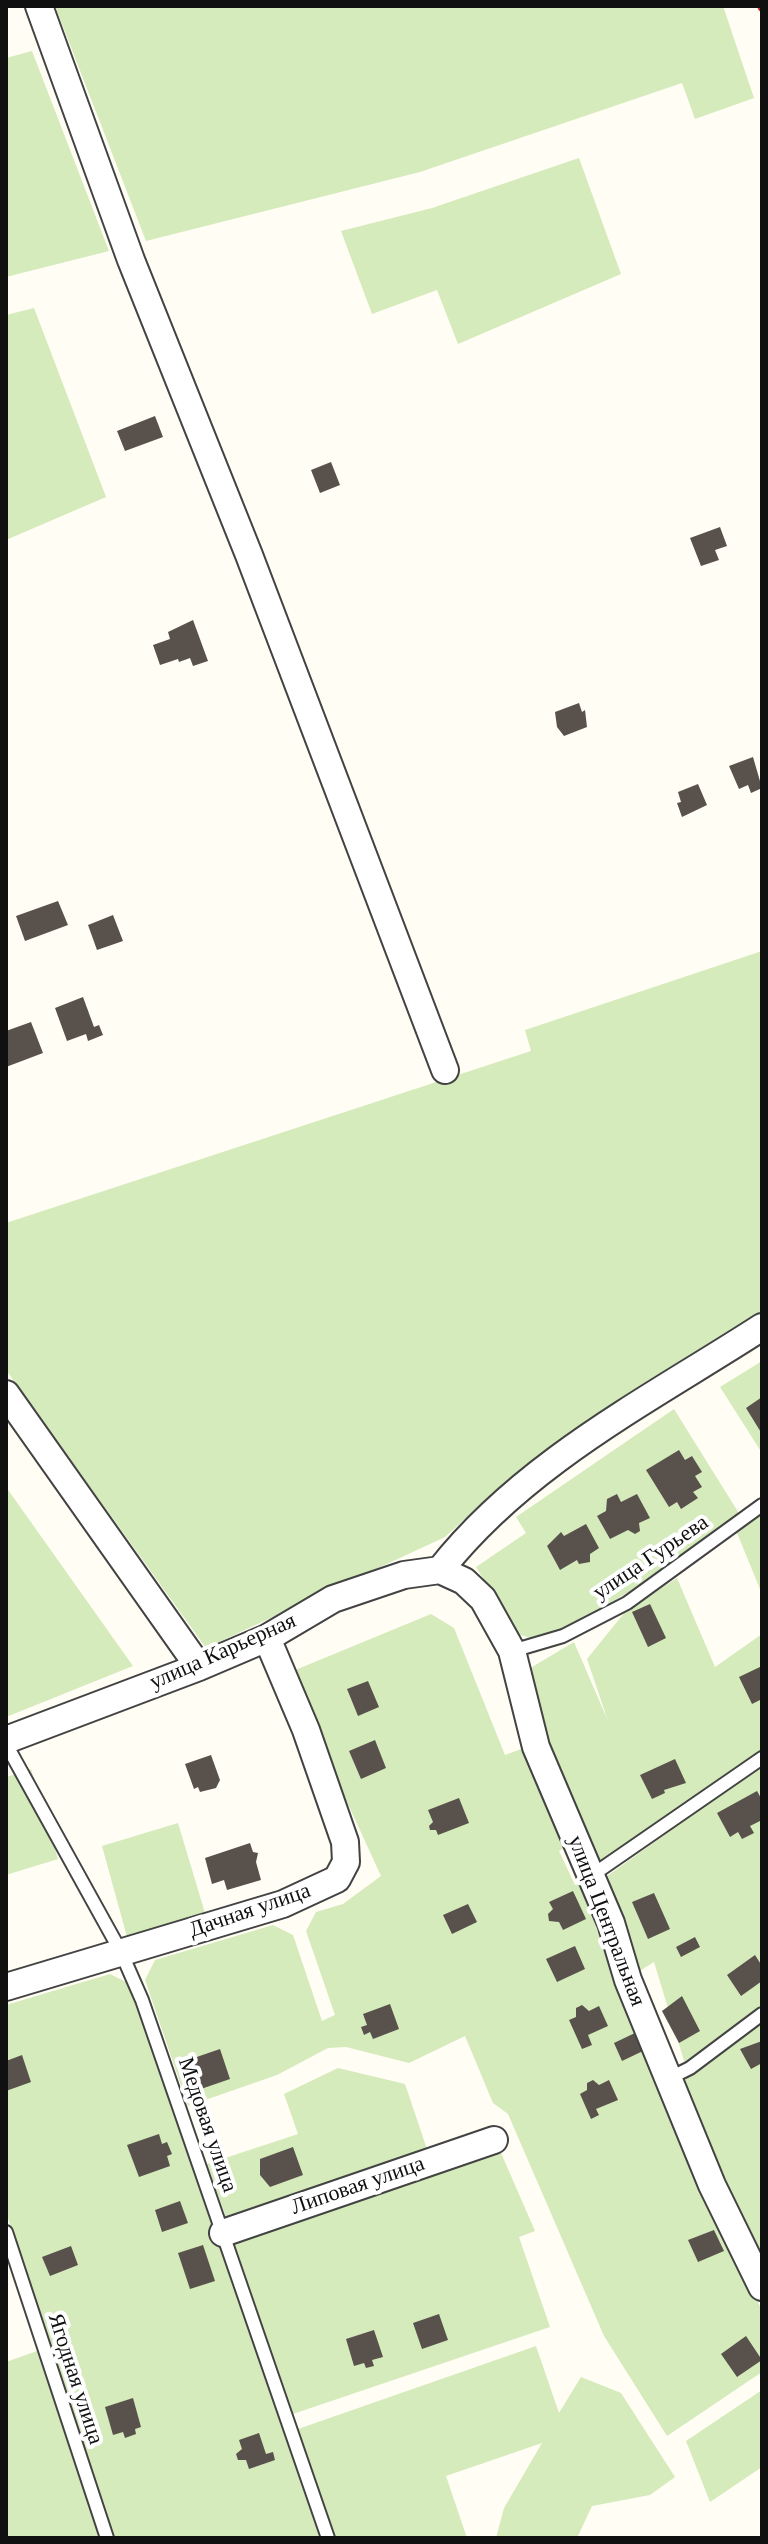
<!DOCTYPE html>
<html>
<head>
<meta charset="utf-8">
<style>
	body { margin:0 }
	#map { position:relative; width:768px; height:2544px; overflow:hidden; background:#fffdf4; font-family:Georgia,serif }
	canvas { display:block }
	.frame { position:absolute; inset:0; border:8px solid #101010; pointer-events:none }
</style>
</head>
<body>
<div id="map">
<canvas width="768" height="2544"></canvas>
<div class="frame"></div>
</div>
<script>
const g = document.querySelector('canvas').getContext('2d');
g.lineJoin = 'round';
function fill(path, color) { g.fillStyle = color; g.fill(path, 'evenodd'); }
function strokePath(path, color, width, dash) { g.strokeStyle = color; g.lineWidth = width; g.lineCap = dash ? 'butt' : 'round'; g.setLineDash(dash || []); g.stroke(path); }
function write(font, color, halo, rows, align = 'center') {
  g.font = font + ' Georgia,serif'; g.lineWidth = 8; g.setLineDash([]); g.textBaseline = 'middle'; g.strokeStyle = halo; g.fillStyle = color; for (const [text, x, y, turn = 0] of rows) {
    g.save(); g.translate(x, y); g.rotate((+turn || 0) * Math.PI / 180); g.textAlign = isNaN(turn) ? turn : align; if (halo) g.strokeText(text, 0, 0); g.fillText(text, 0, 0); g.restore();
  }
}
const green = new Path2D(`
	M 55,6 L 723,6 L 754,98 L 695,119 L 682,83 L 420,172 L 146,241 Z
	M 32,51 L 109,251 L 6,277 L 6,58 Z
	M 579,158 L 621,274 L 458,344 L 437,290 L 372,314 L 341,231 L 432,208 Z
	M 34,308 L 106,497 L 6,540 L 6,315 Z
	M 762,951 L 762,1316 L 510,1478 L 445,1537 L 206,1648 L 6,1370 L 6,1223 L 531,1051 L 525,1030 Z
	M 762,1361 L 762,1453 L 720,1387 Z
	M 674,1409 L 740,1515 C 677,1562 611,1607 539,1641 L 518,1634 L 476,1567 L 526,1533 L 516,1517 Z
	M 6,1487 L 133,1666 L 6,1717 Z
	M 762,1513 L 762,1594 L 737,1533 Z
	M 677,1578 L 715,1667 L 762,1634 L 762,1751 L 597,1866 L 522,1673 L 574,1642 L 608,1721 L 587,1659 L 625,1612 Z
	M 431,1614 L 454,1628 L 505,1755 L 524,1748 L 565,1847 L 559,1851 L 575,1885 L 579,1884 L 645,2050 L 762,2311 L 762,2372 L 667,2436 L 604,2336 L 508,2114 L 493,2103 L 465,2036 L 409,2063 L 346,2047 L 328,2048 L 277,2075 L 188,2106 L 145,1980 L 155,1960 L 273,1925 L 293,1935 L 322,2021 L 335,2015 L 306,1931 L 316,1912 L 343,1904 L 381,1876 L 288,1673 Z
	M 762,1765 L 762,2008 L 685,2064 L 654,1962 L 638,1972 L 603,1879 Z
	M 31,1769 L 58,1859 L 6,1875 L 6,1777 Z
	M 178,1823 L 205,1913 L 127,1937 L 102,1846 Z
	M 110,1974 L 130,1984 L 320,2538 L 113,2538 L 6,2212 L 6,2005 Z
	M 762,2019 L 762,2261 L 757,2261 L 681,2086 L 687,2078 Z
	M 338,2068 L 405,2084 L 429,2155 L 228,2223 L 207,2164 L 298,2134 L 284,2094 Z
	M 498,2146 L 535,2231 L 519,2237 L 550,2327 L 293,2414 L 232,2237 Z
	M 536,2346 L 559,2413 L 581,2377 L 621,2393 L 675,2477 L 650,2495 L 592,2506 L 577,2538 L 496,2538 L 504,2508 L 542,2443 L 446,2476 L 467,2538 L 335,2538 L 298,2429 Z
	M 37,2351 L 100,2538 L 6,2538 L 6,2362 Z
	M 762,2390 L 762,2467 L 710,2502 L 686,2441 Z`);
const building = new Path2D(`
	M 155,416 L 163,437 L 125,451 L 117,431 Z
	M 331,462 L 340,485 L 320,493 L 311,470 Z
	M 720,527 L 727,546 L 715,550 L 719,560 L 701,566 L 690,538 Z
	M 193,620 L 208,661 L 193,666 L 190,658 L 179,662 L 178,659 L 160,665 L 153,645 L 170,639 L 168,632 Z
	M 579,703 L 582,712 L 585,710 L 587,727 L 564,736 L 557,727 L 555,712 Z
	M 753,757 L 762,788 L 751,793 L 748,785 L 739,789 L 729,766 Z
	M 698,784 L 707,805 L 682,817 L 677,803 L 681,802 L 678,792 Z
	M 58,901 L 68,925 L 25,941 L 16,916 Z
	M 113,915 L 123,941 L 97,950 L 88,925 Z
	M 83,997 L 94,1027 L 99,1025 L 103,1035 L 88,1041 L 86,1034 L 67,1041 L 55,1008 Z
	M 31,1022 L 43,1053 L 6,1067 L 6,1031 Z
	M 762,1397 L 762,1434 L 746,1408 Z
	M 679,1450 L 685,1460 L 692,1456 L 702,1472 L 695,1476 L 702,1487 L 693,1492 L 698,1498 L 681,1509 L 677,1502 L 669,1507 L 646,1470 Z
	M 617,1494 L 621,1502 L 637,1494 L 650,1518 L 639,1523 L 640,1531 L 635,1534 L 628,1530 L 610,1539 L 597,1516 L 606,1511 L 607,1499 Z
	M 586,1524 L 599,1548 L 590,1554 L 590,1562 L 579,1564 L 577,1560 L 560,1570 L 547,1546 L 561,1532 L 564,1536 Z
	M 650,1604 L 666,1638 L 648,1647 L 632,1612 Z
	M 762,1666 L 762,1699 L 752,1704 L 739,1677 Z
	M 368,1681 L 379,1707 L 358,1716 L 347,1689 Z
	M 375,1740 L 386,1768 L 361,1779 L 349,1751 Z
	M 211,1755 L 220,1780 L 216,1788 L 200,1792 L 198,1787 L 194,1789 L 185,1764 Z
	M 675,1759 L 686,1783 L 664,1790 L 665,1793 L 652,1799 L 640,1775 Z
	M 757,1791 L 762,1800 L 762,1820 L 750,1826 L 754,1833 L 742,1839 L 738,1832 L 730,1837 L 717,1813 Z
	M 459,1798 L 469,1823 L 438,1835 L 436,1830 L 430,1830 L 429,1826 L 433,1822 L 428,1810 Z
	M 250,1843 L 253,1852 L 258,1853 L 256,1862 L 261,1880 L 227,1890 L 224,1880 L 212,1884 L 205,1858 Z
	M 573,1891 L 586,1919 L 563,1930 L 559,1922 L 549,1921 L 548,1914 L 553,1909 L 549,1902 Z
	M 654,1893 L 670,1929 L 648,1939 L 632,1902 Z
	M 468,1904 L 477,1922 L 452,1934 L 443,1915 Z
	M 695,1937 L 700,1947 L 681,1957 L 676,1947 Z
	M 575,1946 L 585,1969 L 557,1982 L 546,1959 Z
	M 755,1955 L 762,1966 L 762,1981 L 741,1996 L 727,1975 Z
	M 682,1996 L 700,2031 L 679,2043 L 662,2011 Z
	M 390,2004 L 399,2029 L 373,2039 L 370,2032 L 364,2035 L 361,2027 L 367,2025 L 363,2014 Z
	M 582,2005 L 589,2011 L 599,2006 L 608,2026 L 588,2035 L 592,2045 L 582,2049 L 569,2020 L 576,2017 L 576,2008 Z
	M 637,2032 L 645,2050 L 622,2061 L 614,2043 Z
	M 762,2041 L 762,2063 L 751,2069 L 740,2049 Z
	M 220,2049 L 230,2079 L 198,2090 L 188,2060 Z
	M 22,2055 L 31,2082 L 6,2091 L 6,2061 Z
	M 593,2080 L 599,2085 L 609,2080 L 618,2100 L 596,2109 L 599,2115 L 591,2119 L 580,2094 L 587,2090 L 587,2083 Z
	M 159,2134 L 162,2144 L 167,2142 L 172,2154 L 167,2156 L 170,2166 L 139,2177 L 127,2145 Z
	M 293,2147 L 303,2175 L 270,2187 L 260,2175 L 260,2159 Z
	M 180,2201 L 188,2223 L 162,2232 L 155,2210 Z
	M 714,2230 L 724,2251 L 698,2262 L 688,2240 Z
	M 203,2245 L 215,2281 L 190,2289 L 178,2253 Z
	M 71,2246 L 78,2265 L 50,2276 L 42,2257 Z
	M 439,2314 L 448,2340 L 422,2349 L 413,2323 Z
	M 374,2330 L 383,2357 L 372,2360 L 374,2366 L 366,2368 L 364,2363 L 354,2366 L 346,2339 Z
	M 746,2336 L 762,2360 L 737,2377 L 721,2354 Z
	M 133,2398 L 141,2427 L 135,2429 L 136,2434 L 125,2438 L 123,2432 L 113,2435 L 105,2407 Z
	M 259,2433 L 266,2454 L 273,2452 L 275,2460 L 249,2469 L 246,2460 L 238,2460 L 236,2454 L 242,2449 L 239,2440 Z`);
const lane = new Path2D(`
	M 512,1651 L 563,1636 L 627,1603 L 762,1505
	M 6,1744 L 121,1952 L 142,2000 L 328,2538
	M 591,1876 L 762,1758
	M 668,2079 L 690,2068 L 762,2014
	M 6,2232 L 107,2538`);
const street = new Path2D(`
	M 39,6 L 131,260 L 249,555 L 445,1070
	M 6,1394 L 199,1667
	M 440,1570 L 464,1581 L 483,1599 L 512,1651 L 536,1747 L 611,1923 L 628,1980 L 712,2185 L 762,2287
	M 440,1570 C 524,1463 649,1400 762,1327
	M 6,1740 L 199,1667 L 267,1638 L 333,1599 L 404,1575 L 440,1570
	M 6,1987 L 283,1904 L 337,1879 L 346,1862 L 345,1842 L 306,1730 L 267,1638
	M 223,2233 L 494,2140`);
const rail = new Path2D(`
	M 762,6 L 762,7`);
const streetNames = [
	["улица Гурьева",651,1558,-34],
	["улица Карьерная",223,1652,-24],
	["Дачная улица",250,1911,-19],
	["улица Центральная",606,1921,69],
	["Медовая улица",207,2125,71],
	["Липовая улица",358,2186,-19],
	["Ягодная улица",75,2379,72]
];
fill(green, '#d5ebbc');
fill(building, '#59514c');
strokePath(lane, '#434343', 16);
strokePath(street, '#434343', 30);
strokePath(lane, '#fff', 12);
strokePath(street, '#fff', 26);
strokePath(rail, '#c32630', 9);
strokePath(rail, '#fff', 6, [18]);
write('22px', '#101010', '#fff', streetNames);
</script>
</body>
</html>
